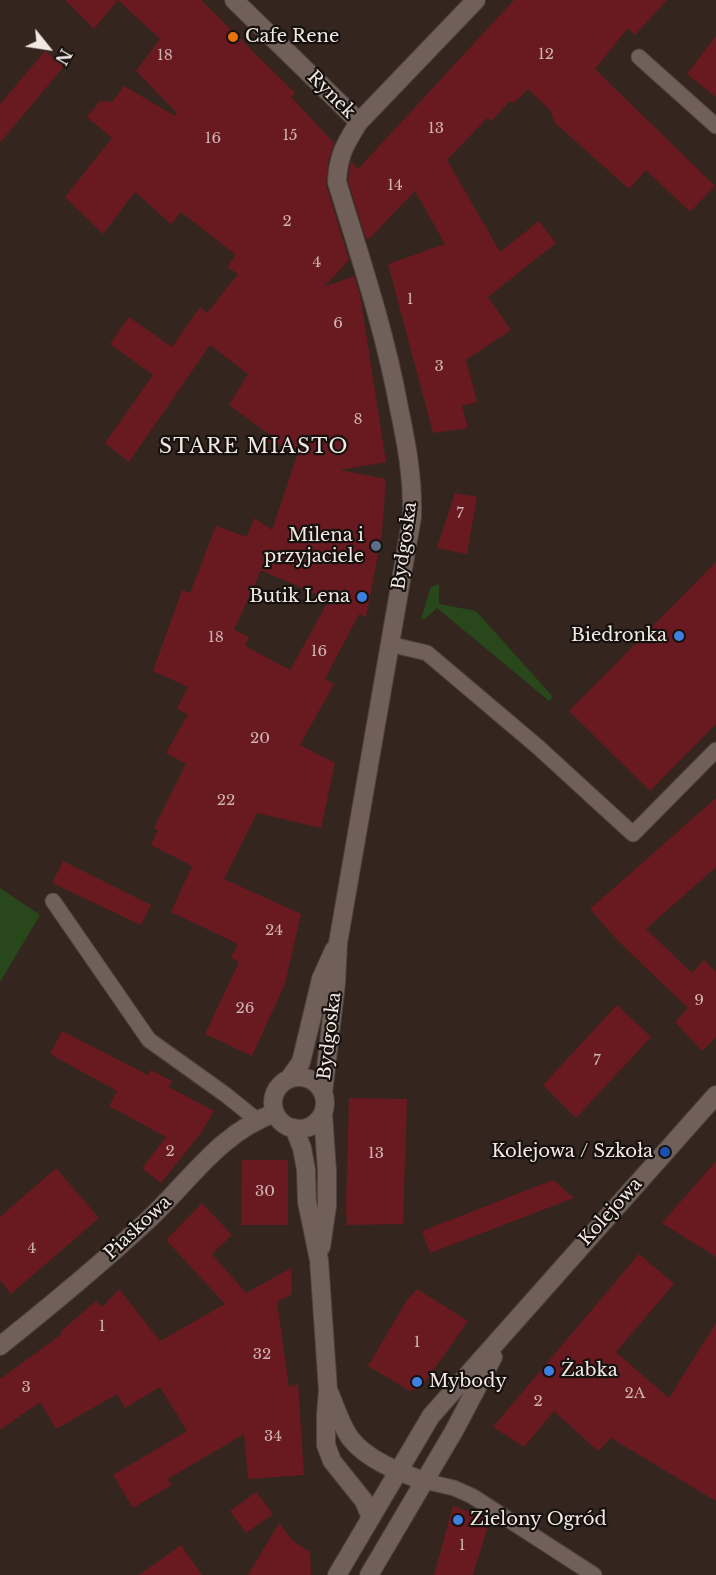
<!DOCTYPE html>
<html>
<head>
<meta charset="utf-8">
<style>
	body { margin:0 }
	#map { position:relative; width:716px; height:1575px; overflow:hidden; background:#34261f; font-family:"Libre Baskerville",serif }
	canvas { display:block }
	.north { position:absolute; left:18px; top:18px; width:60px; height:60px; -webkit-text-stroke:4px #17110e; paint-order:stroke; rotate:120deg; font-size:16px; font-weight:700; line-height:24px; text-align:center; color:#f2e8e4 }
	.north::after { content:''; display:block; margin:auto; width:21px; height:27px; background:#f2e8e4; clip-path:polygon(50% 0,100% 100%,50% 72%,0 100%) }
</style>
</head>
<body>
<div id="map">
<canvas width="716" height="1575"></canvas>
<div class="north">N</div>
</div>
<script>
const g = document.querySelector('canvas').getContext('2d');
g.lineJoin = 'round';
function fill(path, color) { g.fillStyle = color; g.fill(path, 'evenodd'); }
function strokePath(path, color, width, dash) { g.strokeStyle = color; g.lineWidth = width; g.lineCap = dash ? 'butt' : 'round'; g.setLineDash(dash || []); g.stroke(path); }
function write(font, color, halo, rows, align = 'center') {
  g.font = font + ' "Libre Baskerville",serif'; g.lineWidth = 4.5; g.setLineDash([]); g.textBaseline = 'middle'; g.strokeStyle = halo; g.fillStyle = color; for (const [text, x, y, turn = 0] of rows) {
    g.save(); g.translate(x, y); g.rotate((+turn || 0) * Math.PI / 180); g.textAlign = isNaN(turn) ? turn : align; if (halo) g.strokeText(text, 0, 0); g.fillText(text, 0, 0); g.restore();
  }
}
const green = new Path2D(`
	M 439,584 L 439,604 L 476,611 L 553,697 L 549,701 L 437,608 L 425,619 L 421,619 L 431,587 Z
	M 0,888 L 40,915 L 0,982 Z`);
const building = new Path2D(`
	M 65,0 L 201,0 L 295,93 L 291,97 L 334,143 L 328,163 L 326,185 L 349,260 L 324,287 L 354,276 L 360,295 L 386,462 L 340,470 L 386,479 L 382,533 L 366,617 L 359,614 L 325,679 L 334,684 L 300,745 L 335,763 L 321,828 L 257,813 L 224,879 L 301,914 L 285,984 L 252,1056 L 205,1034 L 239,962 L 231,957 L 238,944 L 171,912 L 192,866 L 151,845 L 158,830 L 154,828 L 186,764 L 166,753 L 188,714 L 177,709 L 188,687 L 153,671 L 182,590 L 190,593 L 216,526 L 247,537 L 254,518 L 272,530 L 298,453 L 268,441 L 270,435 L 229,405 L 248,374 L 210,345 L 129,462 L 105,443 L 153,375 L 110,344 L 129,317 L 172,347 L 200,307 L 207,313 L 238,274 L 227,267 L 236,255 L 181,212 L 171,224 L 135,192 L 103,234 L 65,197 L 112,138 L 87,117 L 100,101 L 112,102 L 124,86 L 175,116 L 177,113 L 136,71 L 160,39 L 118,0 L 94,29 ZM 261,570 L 329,600 L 290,670 L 245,646 L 249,637 L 234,630 Z
	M 514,0 L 667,0 L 635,35 L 628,28 L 595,69 L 715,186 L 690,212 L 646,170 L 629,189 L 554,122 L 551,111 L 528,89 L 514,103 L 510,101 L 491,121 L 487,118 L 447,160 L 500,252 L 539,221 L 556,243 L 488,297 L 511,330 L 466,360 L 477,402 L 462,406 L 468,428 L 433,433 L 388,264 L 445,244 L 415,191 L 370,238 L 366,239 L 348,181 L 350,167 L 351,161 L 358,169 Z
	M 716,36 L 716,97 L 687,74 Z
	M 45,51 L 64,66 L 0,143 L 0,104 Z
	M 455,493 L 477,497 L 467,554 L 437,548 Z
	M 716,562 L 716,724 L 650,791 L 569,711 Z
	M 716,798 L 716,867 L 646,929 L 692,973 L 704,960 L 716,972 L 716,1037 L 702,1051 L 675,1022 L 688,1008 L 617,940 L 590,909 Z
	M 63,861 L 151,905 L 141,925 L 52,883 Z
	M 617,1005 L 651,1037 L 576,1118 L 543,1085 Z
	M 62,1031 L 148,1075 L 151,1070 L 172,1081 L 169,1087 L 214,1111 L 200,1134 L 161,1183 L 142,1168 L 166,1137 L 109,1106 L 117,1091 L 50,1054 Z
	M 349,1098 L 407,1099 L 403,1224 L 347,1225 L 346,1209 Z
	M 242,1160 L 288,1160 L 288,1225 L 241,1225 Z
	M 716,1161 L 716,1257 L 662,1223 Z
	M 56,1168 L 99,1218 L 11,1294 L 0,1280 L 0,1217 Z
	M 553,1180 L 574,1198 L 430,1253 L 422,1231 Z
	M 202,1203 L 232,1235 L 212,1254 L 246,1293 L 291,1268 L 292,1294 L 277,1302 L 289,1387 L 298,1384 L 304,1475 L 248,1479 L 244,1434 L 168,1479 L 172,1485 L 133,1508 L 113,1475 L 187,1431 L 160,1387 L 125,1408 L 117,1394 L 56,1429 L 40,1402 L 0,1430 L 0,1379 L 62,1334 L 60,1332 L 96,1301 L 102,1307 L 119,1289 L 160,1341 L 225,1304 L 166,1240 Z
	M 639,1254 L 674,1284 L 616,1352 L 669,1398 L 716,1323 L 716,1501 L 611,1438 L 598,1451 L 554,1411 L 524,1447 L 493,1427 Z
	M 417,1289 L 468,1321 L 421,1388 L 410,1391 L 368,1366 L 407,1300 Z
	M 256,1492 L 273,1514 L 246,1533 L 230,1511 Z
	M 453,1506 L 490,1519 L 473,1575 L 434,1575 Z
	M 279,1523 L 292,1540 L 310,1552 L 311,1575 L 248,1575 Z
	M 181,1545 L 202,1575 L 139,1575 Z`);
const lane = new Path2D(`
	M 639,57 L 716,126
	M 389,644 L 427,653 L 538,747 L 633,834 L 716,750
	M 53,901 L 149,1040 L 226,1095 L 257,1120
	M 424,1481 L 454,1488 L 472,1496 L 594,1575`);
const street = new Path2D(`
	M 0,1346 C 50,1306 100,1265 147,1221 C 188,1183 220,1132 275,1113`);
const secondary = new Path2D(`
	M 234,0 L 359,122
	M273 1103a26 26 0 1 1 52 0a26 26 0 1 1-52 0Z
	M 289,1079 L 301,1062 L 321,979 L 334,950
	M 323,1093 L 336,983 L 338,943 L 412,517 C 413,478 407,446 399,408 C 385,331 360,257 337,182 C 338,156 345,144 359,122 L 476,0
	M 294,1128 L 302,1148 L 306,1170 L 307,1202 L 319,1260 L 328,1390 L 326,1414 L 326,1445 L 332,1461 L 364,1501 L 371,1518
	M 321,1247 L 327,1206 L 327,1171 L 323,1113
	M 330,1394 C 336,1409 341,1425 350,1438 C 367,1460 399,1472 424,1481
	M 337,1575 L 431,1416 L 716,1095
	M 369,1575 L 454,1431 L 493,1357`);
const markers = [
	[233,37,6,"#e8710a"],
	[376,546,6,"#5c6f8a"],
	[362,597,6,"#3f7fe0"],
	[679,636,6,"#3f7fe0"],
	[665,1152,6,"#1a4fb4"],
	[549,1371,6,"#3f7fe0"],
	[417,1382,6,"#3f7fe0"],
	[458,1520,6,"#3f7fe0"]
];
const numberNames = [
	["12",546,55],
	["18",165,56],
	["13",436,129],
	["15",290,136],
	["16",213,139],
	["14",395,186],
	["2",287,222],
	["4",317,263],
	["1",410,300],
	["6",338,324],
	["3",439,367],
	["8",358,420],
	["7",460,514],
	["18",216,638],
	["16",319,652],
	["20",260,739],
	["22",226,801],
	["24",274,931],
	["9",699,1001],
	["26",245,1009],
	["7",597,1061],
	["2",170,1152],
	["13",376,1154],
	["30",265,1192],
	["4",32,1249],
	["1",102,1327],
	["1",417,1343],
	["32",262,1355],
	["3",26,1388],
	["2A",635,1394],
	["2",538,1402],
	["34",273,1437],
	["1",462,1546]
];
const poiNames = [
	["Cafe Rene",245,37],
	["Milena i",364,536,"right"],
	["przyjaciele",364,557,"right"],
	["Butik Lena",350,597,"right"],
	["Biedronka",667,636,"right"],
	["Kolejowa / Szkoła",653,1152,"right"],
	["Żabka",561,1371],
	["Mybody",429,1382],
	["Zielony Ogród",470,1520]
];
const streetNames = [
	["Rynek",331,95,45],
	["Bydgoska",405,546,-82],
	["Bydgoska",330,1036,-83],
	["Kolejowa",611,1212,-48],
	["Piaskowa",138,1228,-43]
];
const neighbourhoodNames = [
	["STARE MIASTO",254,447]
];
fill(green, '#28481b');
fill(building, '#691920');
strokePath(lane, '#4f433e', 17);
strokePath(street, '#4f433e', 20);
strokePath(secondary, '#4f433e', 20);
strokePath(lane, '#716059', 15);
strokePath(street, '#716059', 18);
strokePath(secondary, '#716059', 18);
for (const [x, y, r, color] of markers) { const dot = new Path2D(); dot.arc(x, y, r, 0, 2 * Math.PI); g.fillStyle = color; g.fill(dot); strokePath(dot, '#17110e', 2); }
write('15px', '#d0b4b3', null, numberNames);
write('18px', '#f2e8e4', '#17110e', poiNames, 'left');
write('18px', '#f2e8e4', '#17110e', streetNames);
g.letterSpacing = '1.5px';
write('20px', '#f2e8e4', '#17110e', neighbourhoodNames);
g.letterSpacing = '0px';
</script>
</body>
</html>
